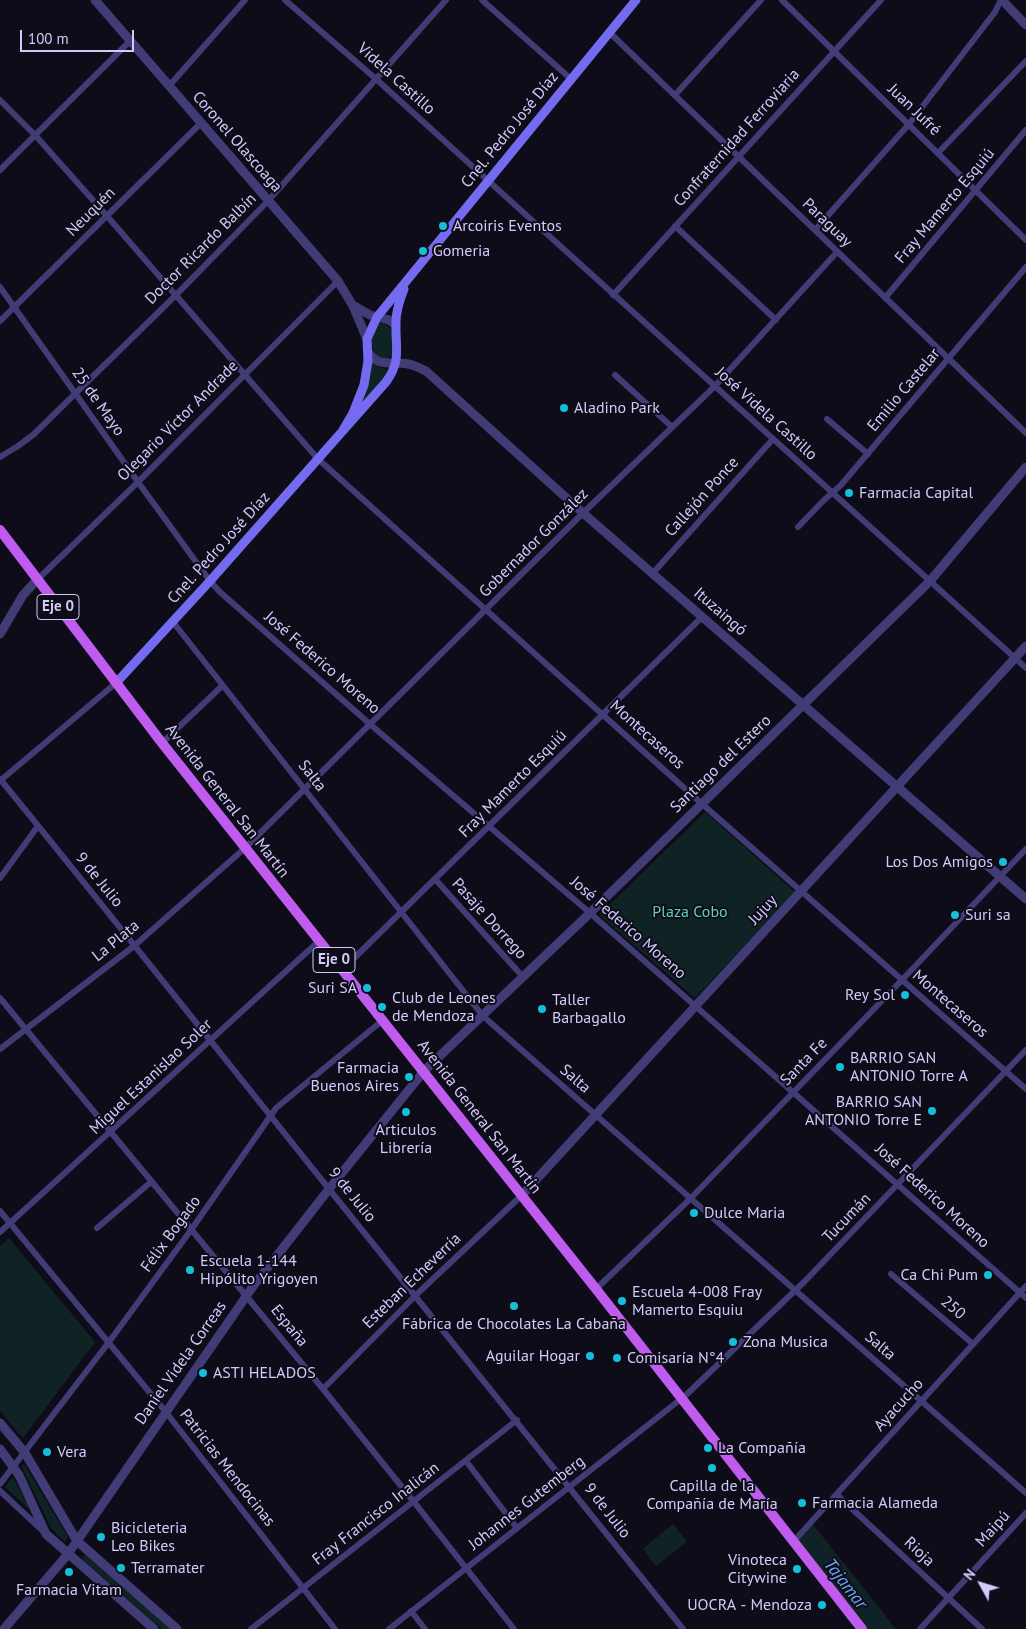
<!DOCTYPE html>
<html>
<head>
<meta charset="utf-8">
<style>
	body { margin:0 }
	#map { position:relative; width:1026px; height:1629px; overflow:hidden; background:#0f0c1a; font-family:"PT Sans",sans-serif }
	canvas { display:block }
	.north { position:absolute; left:956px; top:1559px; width:50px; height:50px; -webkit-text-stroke:4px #0f0c1a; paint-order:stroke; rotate:309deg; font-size:14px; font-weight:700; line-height:20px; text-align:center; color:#d2cbfa }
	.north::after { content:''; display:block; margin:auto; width:18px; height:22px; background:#d2cbfa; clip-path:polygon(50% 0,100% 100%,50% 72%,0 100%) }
	.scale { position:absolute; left:20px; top:30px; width:114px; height:22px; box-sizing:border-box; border:2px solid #d2cbfa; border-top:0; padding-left:6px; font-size:15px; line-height:18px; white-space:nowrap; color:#d2cbfa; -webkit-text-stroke:4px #0f0c1a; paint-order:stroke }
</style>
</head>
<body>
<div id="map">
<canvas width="1026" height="1629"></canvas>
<div class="north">N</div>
<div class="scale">100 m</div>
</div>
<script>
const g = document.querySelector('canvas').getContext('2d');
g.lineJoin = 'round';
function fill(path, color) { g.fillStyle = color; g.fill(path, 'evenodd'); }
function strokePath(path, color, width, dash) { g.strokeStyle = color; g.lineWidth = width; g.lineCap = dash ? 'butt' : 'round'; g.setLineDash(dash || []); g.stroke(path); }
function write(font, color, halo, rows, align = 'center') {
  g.font = font + ' "PT Sans",sans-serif'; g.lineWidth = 4; g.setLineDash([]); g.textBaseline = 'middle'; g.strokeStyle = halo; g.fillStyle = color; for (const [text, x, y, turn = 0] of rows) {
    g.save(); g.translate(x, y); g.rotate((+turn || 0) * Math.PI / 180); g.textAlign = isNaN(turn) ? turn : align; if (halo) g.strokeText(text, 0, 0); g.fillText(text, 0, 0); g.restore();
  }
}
const green = new Path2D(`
	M 383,323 C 396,328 392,343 392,355 L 385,360 L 380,359 C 367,346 371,339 378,324 Z
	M 372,363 L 381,368 L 388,370 L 385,377 L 356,413 Z
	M 705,812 L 795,892 L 695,998 L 599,915 Z
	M 9,1238 L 95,1342 L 23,1438 L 0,1411 L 0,1246 Z
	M 24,1464 L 68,1537 L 65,1542 L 51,1528 L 22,1467 Z
	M 13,1477 L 30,1510 L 5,1487 Z
	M 811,1522 L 896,1629 L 862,1629 L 793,1542 Z
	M 673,1524 L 687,1542 L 656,1566 L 643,1549 Z
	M 85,1554 L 171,1629 L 162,1629 L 82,1559 Z`);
const stream = new Path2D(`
	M 810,1539 L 881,1629`);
const minor = new Path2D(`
	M 285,0 L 376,79 L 1026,668
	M 482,0 L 571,79
	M 782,0 L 1026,240
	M 609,32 L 1026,433
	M 169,86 L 245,0
	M 675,95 L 761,0
	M 0,100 L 35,135 L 107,216 L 318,459 L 701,803 L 1026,1089
	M 938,153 L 1026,61
	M 0,170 L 130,41
	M 675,226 L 776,320
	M 815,230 L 909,124 L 995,12 L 1001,0
	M 0,287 L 138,482 L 210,581 L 220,592 L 371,725 L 590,913 L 1026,1298
	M 613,295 L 881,0
	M 885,298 L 1026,130
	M 0,321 L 201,123
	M 615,375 L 672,427
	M 827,419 L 868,454
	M 0,457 L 18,446 L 33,435 L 176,295 L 268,201 L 446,0
	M 798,527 L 823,501 L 841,485 L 1026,267
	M 653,573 L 773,439
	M 37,580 L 138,482 L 338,281
	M 173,622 L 483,1016 L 1026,1493
	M 162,743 L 222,686
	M 0,779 C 111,915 220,1053 329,1189 C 447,1336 566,1482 683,1629
	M 1,780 L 116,683
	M 0,878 L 38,826
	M 435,879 L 523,977
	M 342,970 L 702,617
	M 0,998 L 323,1389 L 414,1502 L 514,1629
	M 0,1049 L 134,946 L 245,848 L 583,513 L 714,387 L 837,252
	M 0,1211 L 165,1411 L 335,1629
	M 97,1228 L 151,1182
	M 0,1232 L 319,941
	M 891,1274 L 973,1344
	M 596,1289 L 690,1199 L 902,980 L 1026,849
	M 323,1389 L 416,1295 L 522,1195
	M 466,1461 L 517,1528
	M 0,1484 L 109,1342 L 191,1230 L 276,1108 L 383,1020
	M 0,1491 L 43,1531
	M 837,1495 L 982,1629
	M 793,1542 L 1026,1286
	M 411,1611 L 425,1629
	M 251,1629 L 517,1420
	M 389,1629 L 686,1395 L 805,1281 L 1026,1050
	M 920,1629 L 1026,1513`);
const tertiary = new Path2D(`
	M 95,0 L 338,281 L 353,306 L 367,339
	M 1002,0 L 1026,25
	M 354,306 L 370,315 L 389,320 L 396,325
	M 368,352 C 378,368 392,361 408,364 C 414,365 420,368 426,371 L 583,513 L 1026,899
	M 0,634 L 23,595 L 37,580
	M 522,1195 L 1026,646
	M 0,1423 L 25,1453 L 77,1541 L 177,1629
	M 0,1449 L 19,1475 L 46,1534 L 154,1629
	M 4,1629 L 68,1554 L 254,1285 L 329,1189 L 424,1071 L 590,913 L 930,581 L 1026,467`);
const secondary = new Path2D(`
	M 343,430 L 353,413 L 364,385 L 368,361 L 367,339 L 377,317 L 636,0
	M 116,683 L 210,581 L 386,382 C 402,360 395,347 396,322 C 396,311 400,299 404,289`);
const primary = new Path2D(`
	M 0,530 L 162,743 L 596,1289 L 862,1629`);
const markers = [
	[443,226,5,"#15bedb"],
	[423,251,5,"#15bedb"],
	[564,408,5,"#15bedb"],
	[849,493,5,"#15bedb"],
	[1003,862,5,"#15bedb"],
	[955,915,5,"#15bedb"],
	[367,988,5,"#15bedb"],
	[905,995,5,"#15bedb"],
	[382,1007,5,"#15bedb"],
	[542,1009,5,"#15bedb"],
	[840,1067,5,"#15bedb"],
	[409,1077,5,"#15bedb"],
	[932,1111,5,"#15bedb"],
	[406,1112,5,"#15bedb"],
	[694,1213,5,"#15bedb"],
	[190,1270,5,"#15bedb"],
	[988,1275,5,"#15bedb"],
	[622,1301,5,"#15bedb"],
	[514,1306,5,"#15bedb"],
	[733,1342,5,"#15bedb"],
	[590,1356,5,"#15bedb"],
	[617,1358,5,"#15bedb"],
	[203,1373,5,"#15bedb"],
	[708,1448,5,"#15bedb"],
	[47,1452,5,"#15bedb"],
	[712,1468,5,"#15bedb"],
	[802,1503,5,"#15bedb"],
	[101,1537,5,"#15bedb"],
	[121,1568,5,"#15bedb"],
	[797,1569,5,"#15bedb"],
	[69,1572,5,"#15bedb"],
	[822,1605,5,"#15bedb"]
];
const shields = [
	[58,607,42],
	[334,960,42]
];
const shieldNames = [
	["Eje 0",58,607],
	["Eje 0",334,960]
];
const streetNames = [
	["Videla Castillo",396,79,42],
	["Juan Jufré",914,110,44],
	["Cnel. Pedro José Díaz",510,130,-51],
	["Confraternidad Ferroviaria",737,138,-48],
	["Coronel Olascoaga",237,142,49],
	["Fray Mamerto Esquiú",945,206,-50],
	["Neuquén",91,212,-45],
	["Paraguay",827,223,44],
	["Doctor Ricardo Balbín",201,249,-45],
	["Emilio Castelar",904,390,-50],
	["25 de Mayo",98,402,55],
	["José Videla Castillo",766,414,42],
	["Olegario Víctor Andrade",178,421,-45],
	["Callejón Ponce",702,497,-48],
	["Gobernador González",534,543,-45],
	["Cnel. Pedro José Díaz",219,548,-48],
	["Ituzaingó",720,612,41],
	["José Federico Moreno",322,663,41],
	["Montecaseros",647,735,42],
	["Santiago del Estero",721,764,-44],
	["Salta",312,776,52],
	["Fray Mamerto Esquiú",513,784,-45],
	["Avenida General San Martín",227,801,52],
	["9 de Julio",99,880,51],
	["Jujuy",763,910,-47],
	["Pasaje Dorrego",489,919,48],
	["José Federico Moreno",628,928,41],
	["La Plata",116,941,-39],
	["Montecaseros",950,1004,41],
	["Santa Fe",804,1062,-46],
	["Miguel Estanislao Soler",151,1077,-43],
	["Salta",575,1079,41],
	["Avenida General San Martín",479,1117,52],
	["9 de Julio",352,1195,51],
	["José Federico Moreno",932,1196,42],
	["Tucumán",847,1218,-46],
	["Félix Bogado",171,1234,-54],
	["Esteban Echeverría",412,1281,-44],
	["250",953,1308,41],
	["España",289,1326,51],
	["Salta",880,1346,41],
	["Daniel Videla Correas",181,1363,-55],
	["Ayacucho",899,1405,-48],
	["Patricias Mendocinas",227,1468,52],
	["Johannes Gutemberg",527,1503,-38],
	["9 de Julio",607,1511,52],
	["Fray Francisco Inalicán",376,1514,-38],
	["Maipú",993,1529,-48],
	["Rioja",919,1552,43]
];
const poiNames = [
	["Arcoiris Eventos",453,226],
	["Gomeria",433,251],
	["Aladino Park",574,408],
	["Farmacia Capital",859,493],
	["Los Dos Amigos",993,862,"right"],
	["Suri sa",965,915],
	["Suri SA",357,988,"right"],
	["Rey Sol",895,995,"right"],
	["Club de Leones",392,998],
	["de Mendoza",392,1016],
	["Taller",552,1000],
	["Barbagallo",552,1018],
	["BARRIO SAN",850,1058],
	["ANTONIO Torre A",850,1076],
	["Farmacia",399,1068,"right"],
	["Buenos Aires",399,1086,"right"],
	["BARRIO SAN",922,1102,"right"],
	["ANTONIO Torre E",922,1120,"right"],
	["Articulos",406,1130,"center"],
	["Librería",406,1148,"center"],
	["Dulce Maria",704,1213],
	["Escuela 1-144",200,1261],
	["Hipólito Yrigoyen",200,1279],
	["Ca Chi Pum",978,1275,"right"],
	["Escuela 4-008 Fray",632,1292],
	["Mamerto Esquiu",632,1310],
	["Fábrica de Chocolates La Cabaña",514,1324,"center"],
	["Zona Musica",743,1342],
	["Aguilar Hogar",580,1356,"right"],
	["Comisaría N°4",627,1358],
	["ASTI HELADOS",213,1373],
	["La Compañía",718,1448],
	["Vera",57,1452],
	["Capilla de la",712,1486,"center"],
	["Compañía de María",712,1504,"center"],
	["Farmacia Alameda",812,1503],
	["Bicicleteria",111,1528],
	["Leo Bikes",111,1546],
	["Vinoteca",787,1560,"right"],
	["Citywine",787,1578,"right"],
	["Terramater",131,1568],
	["Farmacia Vitam",69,1590,"center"],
	["UOCRA - Mendoza",812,1605,"right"]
];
const parkNames = [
	["Plaza Cobo",690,912]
];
const waterNames = [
	["Tajamar",845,1584,52]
];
fill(green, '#102324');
strokePath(stream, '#0f1f3b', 2.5);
strokePath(minor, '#413c75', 6);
strokePath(tertiary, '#413c75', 9);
strokePath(secondary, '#756bf1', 9);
strokePath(primary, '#bf5cef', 10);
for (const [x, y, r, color] of markers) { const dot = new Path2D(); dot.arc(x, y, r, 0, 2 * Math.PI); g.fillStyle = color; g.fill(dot); strokePath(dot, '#0f0c1a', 2); }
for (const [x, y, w] of shields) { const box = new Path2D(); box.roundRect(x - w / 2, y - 12.5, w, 25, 4); g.fillStyle = '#0f0c1a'; g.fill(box); strokePath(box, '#d2cbfa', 1); }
write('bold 15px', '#d2cbfa', null, shieldNames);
write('16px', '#d2cbfa', '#0f0c1a', streetNames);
write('16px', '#d2cbfa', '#0f0c1a', poiNames, 'left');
write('16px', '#5fd1ba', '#0f0c1a', parkNames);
write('italic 18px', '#63a8f0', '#0f0c1a', waterNames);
</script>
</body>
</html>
